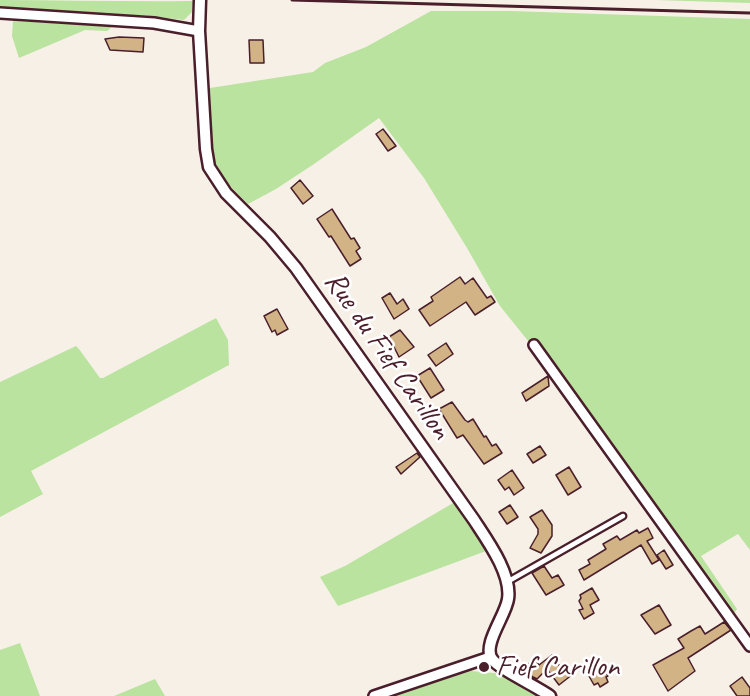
<!DOCTYPE html>
<html>
<head>
<meta charset="utf-8">
<style>
	body { margin:0 }
	canvas { display:block; background:#f6f0e7 }
</style>
</head>
<body>
<canvas width="750" height="696"></canvas>
<script>
const g = document.querySelector('canvas').getContext('2d');
g.lineJoin = 'round';
function fill(path, color) { g.fillStyle = color; g.fill(path, 'evenodd'); }
function strokePath(path, color, width, dash) { g.strokeStyle = color; g.lineWidth = width; g.lineCap = dash ? 'butt' : 'round'; g.setLineDash(dash || []); g.stroke(path); }
function write(font, color, halo, rows, align = 'center') {
  g.font = font + ' Caveat,sans-serif'; g.lineWidth = 5; g.setLineDash([]); g.textBaseline = 'middle'; g.strokeStyle = halo; g.fillStyle = color; for (const [text, x, y, turn = 0] of rows) {
    g.save(); g.translate(x, y); g.rotate((+turn || 0) * Math.PI / 180); g.textAlign = isNaN(turn) ? turn : align; if (halo) g.strokeText(text, 0, 0); g.fillText(text, 0, 0); g.restore();
  }
}
const green = new Path2D(`
	M 0,0 C 64,0 129,2 193,1 L 192,12 L 184,20 L 142,15 L 80,15 L 0,10 Z
	M 656,0 L 750,0 L 750,3 Z
	M 431,11 L 511,11 L 750,19 L 750,550 L 738,534 L 701,556 L 737,609 L 733,615 L 535,344 L 529,342 L 500,306 L 467,248 L 424,178 L 379,118 L 314,164 L 276,189 L 248,204 C 238,194 227,184 220,172 C 207,149 211,114 210,88 L 313,72 L 325,63 L 366,47 Z
	M 13,21 L 113,26 L 107,31 L 85,30 L 19,58 L 12,36 Z
	M 216,318 L 228,340 L 229,365 L 31,471 L 43,494 L 0,517 L 0,382 L 76,346 L 79,349 L 100,378 L 103,378 Z
	M 455,502 L 486,551 L 338,606 L 320,577 L 345,566 Z
	M 20,643 L 40,696 L 0,696 L 0,650 Z
	M 471,671 L 494,673 L 506,676 L 537,696 L 392,696 Z
	M 155,679 L 165,696 L 114,696 Z`);
const building = new Path2D(`
	M 119,37 L 144,38 L 143,52 L 110,50 L 105,39 Z
	M 249,40 L 263,40 L 264,63 L 250,63 Z
	M 383,129 L 396,146 L 388,151 L 376,134 Z
	M 300,180 L 313,196 L 303,204 L 291,188 Z
	M 332,209 L 351,239 L 354,238 L 360,248 L 356,251 L 361,259 L 350,266 L 331,236 L 329,237 L 317,219 Z
	M 460,277 L 465,284 L 473,278 L 487,298 L 491,296 L 495,302 L 475,315 L 466,302 L 430,326 L 419,310 L 433,301 L 431,297 Z
	M 390,293 L 397,304 L 403,299 L 409,309 L 394,319 L 382,298 Z
	M 277,309 L 288,329 L 277,335 L 275,330 L 272,332 L 264,316 Z
	M 400,330 L 414,347 L 399,357 L 389,337 Z
	M 446,343 L 453,354 L 436,366 L 428,355 Z
	M 430,368 L 444,390 L 431,398 L 417,376 Z
	M 548,376 L 549,386 L 526,401 L 522,393 Z
	M 452,402 L 465,420 L 468,422 L 473,419 L 484,437 L 486,436 L 492,446 L 496,444 L 502,453 L 484,464 L 463,435 L 457,438 L 439,409 Z
	M 540,446 L 546,455 L 533,463 L 527,454 Z
	M 417,453 L 420,457 L 401,474 L 396,467 Z
	M 569,467 L 581,487 L 568,495 L 556,475 Z
	M 512,470 L 524,488 L 514,495 L 509,487 L 505,490 L 498,480 Z
	M 510,505 L 518,517 L 507,524 L 499,512 Z
	M 542,510 L 552,525 L 552,536 L 541,553 L 530,548 L 538,534 L 538,529 L 530,517 Z
	M 648,528 L 653,538 L 647,541 L 659,560 L 652,564 L 641,545 L 584,580 L 579,570 L 590,564 L 588,560 L 606,549 L 603,544 L 617,536 L 620,540 L 637,530 L 639,533 Z
	M 664,550 L 673,565 L 666,569 L 657,555 Z
	M 544,566 L 552,578 L 558,575 L 564,585 L 546,595 L 532,573 Z
	M 592,588 L 599,600 L 590,605 L 594,613 L 584,619 L 579,610 L 583,609 L 579,601 L 581,598 L 580,595 Z
	M 659,605 L 671,625 L 655,634 L 641,615 Z
	M 724,622 L 731,630 L 688,658 L 695,671 L 668,691 L 653,665 L 684,648 L 678,639 L 691,631 L 700,626 L 705,634 Z
	M 552,655 L 563,671 L 568,667 L 573,674 L 559,685 L 547,669 L 537,679 L 529,675 L 531,672 L 526,666 L 534,659 L 539,665 Z
	M 598,661 L 608,676 L 606,677 L 608,682 L 600,687 L 598,683 L 594,685 L 585,669 Z
	M 742,677 L 750,688 L 750,696 L 737,696 L 730,686 Z`);
const service = new Path2D(`
	M 507,582 L 623,516`);
const minor = new Path2D(`
	M 0,13 L 154,23 L 199,31
	M 534,345 L 750,646
	M 374,696 L 490,657`);
const tertiary = new Path2D(`
	M 200,0 L 199,31 L 206,149 L 209,167 L 226,193 L 270,237 L 296,268 L 474,520 C 487,540 512,574 508,599 C 506,615 482,645 492,659 C 499,669 536,686 550,696`);
const rail = new Path2D(`
	M 292,0 L 750,13`);
const markers = [
	[484,667,6,"#4a1f2b"]
];
const streetNames = [
	["Rue du Fief Carillon",387,356,55]
];
const poiNames = [
	["Fief Carillon",496,667]
];
fill(green, '#bae39f');
fill(building, '#d1b386');
strokePath(building, '#4a1f2b', 1.5);
strokePath(service, '#4a1f2b', 9);
strokePath(minor, '#4a1f2b', 14);
strokePath(tertiary, '#4a1f2b', 15);
strokePath(service, '#fff', 4.5);
strokePath(minor, '#fff', 9);
strokePath(tertiary, '#fff', 10);
strokePath(rail, '#4a1f2b', 3);
for (const [x, y, r, color] of markers) { const dot = new Path2D(); dot.arc(x, y, r, 0, 2 * Math.PI); g.fillStyle = color; g.fill(dot); strokePath(dot, '#fff', 2); }
write('30px', '#4a1f2b', '#fff', streetNames);
write('30px', '#4a1f2b', '#fff', poiNames, 'left');
</script>
</body>
</html>
